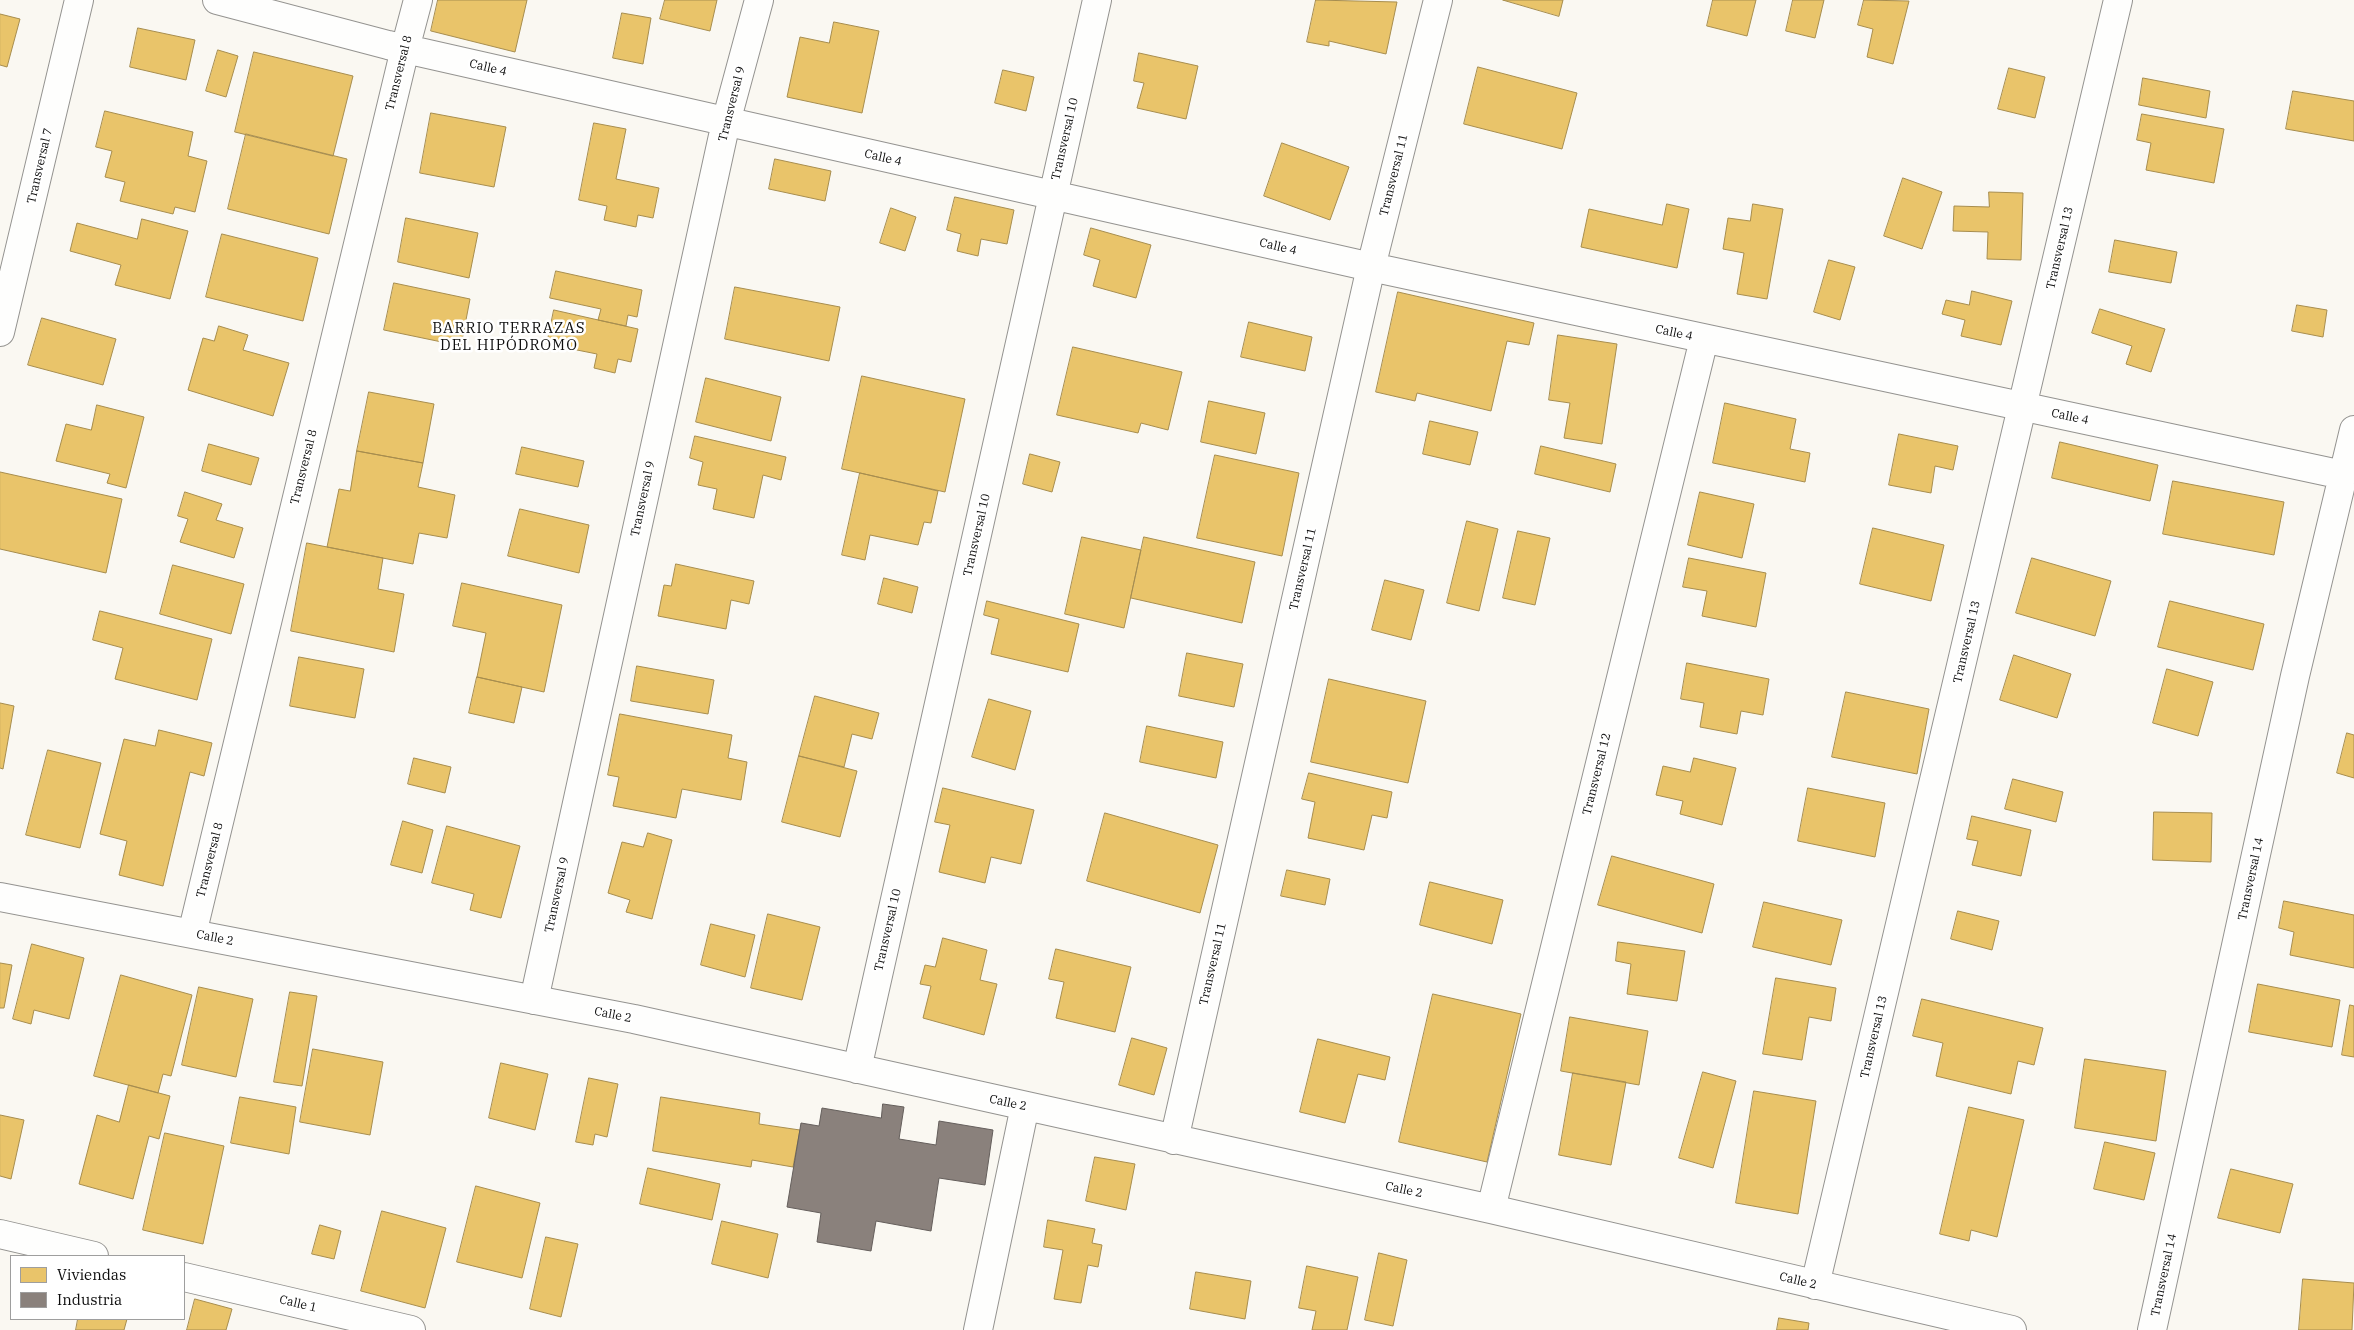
<!DOCTYPE html>
<html>
<head>
<meta charset="utf-8">
<style>
	body { margin:0 }
	#map { position:relative; width:2354px; height:1330px; overflow:hidden; background:#faf8f2; font-family:"IBM Plex Serif",serif }
	canvas { display:block }
	.legend { position:absolute; left:10px; top:1255px; width:175px; height:65px; box-sizing:border-box; background:#fff; border:1px solid #9e9e9e; margin:0; padding:6px 9px; list-style:none; font-size:15px; color:#0d0d0d }
	.legend li { display:flex; align-items:center; gap:10px; height:25px }
	.legend b { width:25px; border:1px solid #9e9e9e }
</style>
</head>
<body>
<div id="map">
<canvas width="2354" height="1330"></canvas>
<ul class="legend">
<li><b style="height:14px;background:#e9c46a"></b>Viviendas</li>
<li><b style="height:14px;background:#8a817c"></b>Industria</li>
</ul>
</div>
<script>
const g = document.querySelector('canvas').getContext('2d');
g.lineJoin = 'round';
function fill(path, color) { g.fillStyle = color; g.fill(path, 'evenodd'); }
function strokePath(path, color, width, dash) { g.strokeStyle = color; g.lineWidth = width; g.lineCap = dash ? 'butt' : 'round'; g.setLineDash(dash || []); g.stroke(path); }
function write(font, color, halo, rows, align = 'center') {
  g.font = font + ' "IBM Plex Serif",serif'; g.lineWidth = 5; g.setLineDash([]); g.textBaseline = 'middle'; g.strokeStyle = halo; g.fillStyle = color; for (const [text, x, y, turn = 0] of rows) {
    g.save(); g.translate(x, y); g.rotate((+turn || 0) * Math.PI / 180); g.textAlign = isNaN(turn) ? turn : align; if (halo) g.strokeText(text, 0, 0); g.fillText(text, 0, 0); g.restore();
  }
}
const homes = new Path2D(`
	M 438,0 L 527,0 L 515,52 L 431,31 Z
	M 665,0 L 717,0 L 710,31 L 660,19 Z
	M 1316,0 L 1397,2 L 1386,54 L 1329,41 L 1329,46 L 1307,42 Z
	M 1503,0 L 1563,0 L 1559,16 Z
	M 1713,0 L 1756,0 L 1747,36 L 1707,26 Z
	M 1793,0 L 1824,0 L 1815,38 L 1786,31 Z
	M 1864,0 L 1909,1 L 1893,64 L 1867,57 L 1873,29 L 1858,25 Z
	M 622,13 L 651,18 L 643,64 L 613,58 Z
	M 0,14 L 20,19 L 7,67 L 0,65 Z
	M 834,22 L 879,31 L 862,113 L 787,97 L 800,37 L 829,43 Z
	M 138,28 L 195,40 L 186,80 L 130,67 Z
	M 218,50 L 238,56 L 226,97 L 206,91 Z
	M 254,52 L 353,76 L 333,156 L 235,132 Z
	M 1139,53 L 1198,66 L 1186,119 L 1137,108 L 1144,83 L 1134,81 Z
	M 1478,67 L 1577,93 L 1562,149 L 1464,124 Z
	M 2009,68 L 2045,77 L 2035,118 L 1998,109 Z
	M 1003,70 L 1034,77 L 1026,111 L 995,103 Z
	M 2143,78 L 2210,91 L 2206,118 L 2139,105 Z
	M 2293,91 L 2354,101 L 2354,141 L 2286,129 Z
	M 105,111 L 193,132 L 188,156 L 207,161 L 195,212 L 175,207 L 173,214 L 120,201 L 125,182 L 105,177 L 112,151 L 96,147 Z
	M 431,113 L 506,127 L 494,187 L 420,173 Z
	M 2142,114 L 2224,129 L 2214,183 L 2146,170 L 2151,143 L 2137,140 Z
	M 594,123 L 626,129 L 616,179 L 659,188 L 653,218 L 638,215 L 636,227 L 604,220 L 607,206 L 579,200 Z
	M 246,134 L 347,159 L 329,234 L 228,209 Z
	M 1282,143 L 1349,167 L 1330,220 L 1264,196 Z
	M 775,159 L 831,171 L 825,201 L 769,189 Z
	M 1903,178 L 1942,192 L 1922,249 L 1884,236 Z
	M 1989,192 L 2023,193 L 2021,260 L 1987,259 L 1988,232 L 1953,231 L 1954,206 L 1989,207 Z
	M 955,197 L 1014,210 L 1007,244 L 981,239 L 978,256 L 957,251 L 961,234 L 947,230 Z
	M 1667,204 L 1689,209 L 1677,268 L 1581,247 L 1589,209 L 1662,225 Z
	M 1753,204 L 1783,209 L 1767,299 L 1737,294 L 1744,253 L 1723,249 L 1728,218 L 1750,221 Z
	M 891,208 L 916,217 L 905,251 L 880,243 Z
	M 406,218 L 478,233 L 469,278 L 398,262 Z
	M 142,219 L 188,231 L 170,299 L 115,285 L 121,265 L 70,251 L 77,223 L 137,239 Z
	M 1091,228 L 1151,245 L 1136,298 L 1093,286 L 1100,260 L 1084,255 Z
	M 222,234 L 318,258 L 303,321 L 206,297 Z
	M 2115,240 L 2177,252 L 2171,283 L 2109,272 Z
	M 1829,260 L 1855,267 L 1840,320 L 1814,312 Z
	M 556,271 L 642,290 L 637,317 L 628,315 L 626,326 L 598,320 L 601,309 L 550,298 Z
	M 394,283 L 470,299 L 461,346 L 384,330 Z
	M 735,287 L 840,307 L 829,361 L 725,339 Z
	M 1972,291 L 2012,301 L 2001,345 L 1961,336 L 1965,320 L 1942,314 L 1946,300 L 1969,305 Z
	M 1398,292 L 1534,323 L 1529,345 L 1507,341 L 1491,411 L 1417,393 L 1415,401 L 1376,392 Z
	M 2297,305 L 2327,310 L 2323,337 L 2292,331 Z
	M 2100,309 L 2165,329 L 2151,372 L 2126,364 L 2132,346 L 2092,333 Z
	M 554,310 L 638,329 L 631,362 L 618,359 L 615,373 L 594,368 L 597,354 L 547,344 Z
	M 42,318 L 116,339 L 103,385 L 28,365 Z
	M 1249,322 L 1312,337 L 1305,371 L 1241,357 Z
	M 219,326 L 248,335 L 243,350 L 289,363 L 273,416 L 188,390 L 203,338 L 214,341 Z
	M 1558,335 L 1617,344 L 1602,444 L 1564,438 L 1570,403 L 1549,400 Z
	M 1073,347 L 1182,372 L 1168,430 L 1141,423 L 1138,433 L 1057,415 Z
	M 862,376 L 965,399 L 945,492 L 842,469 Z
	M 706,378 L 781,397 L 771,441 L 696,422 Z
	M 369,392 L 434,404 L 423,463 L 357,451 Z
	M 1209,401 L 1265,413 L 1256,454 L 1201,442 Z
	M 1725,403 L 1796,419 L 1790,449 L 1810,453 L 1805,482 L 1713,463 Z
	M 97,405 L 144,417 L 126,488 L 107,483 L 110,474 L 56,461 L 66,424 L 91,430 Z
	M 1430,421 L 1478,432 L 1470,465 L 1423,454 Z
	M 1899,434 L 1958,446 L 1953,470 L 1935,466 L 1931,493 L 1889,485 Z
	M 695,436 L 786,457 L 781,480 L 763,475 L 754,518 L 713,509 L 717,489 L 698,485 L 703,462 L 690,458 Z
	M 2060,442 L 2158,465 L 2150,501 L 2052,478 Z
	M 209,444 L 259,458 L 251,485 L 202,471 Z
	M 1541,446 L 1616,464 L 1610,492 L 1535,474 Z
	M 522,447 L 584,461 L 578,487 L 516,474 Z
	M 357,451 L 423,463 L 418,487 L 455,495 L 447,538 L 419,533 L 413,564 L 327,547 L 339,489 L 350,491 Z
	M 1030,454 L 1060,462 L 1052,492 L 1023,484 Z
	M 1215,455 L 1299,473 L 1282,556 L 1197,538 Z
	M 0,472 L 122,499 L 106,573 L 0,549 Z
	M 860,473 L 938,491 L 931,523 L 924,522 L 918,545 L 870,535 L 865,560 L 842,555 Z
	M 2173,481 L 2284,502 L 2274,555 L 2163,534 Z
	M 185,492 L 222,504 L 216,520 L 243,528 L 234,558 L 180,542 L 188,519 L 178,516 Z
	M 1700,492 L 1754,504 L 1742,558 L 1688,545 Z
	M 520,509 L 589,525 L 579,573 L 508,556 Z
	M 1467,521 L 1498,529 L 1479,611 L 1447,603 Z
	M 1873,528 L 1944,545 L 1931,601 L 1860,584 Z
	M 1518,531 L 1550,538 L 1535,605 L 1503,598 Z
	M 1082,537 L 1141,550 L 1124,628 L 1065,614 Z
	M 1144,537 L 1255,562 L 1242,623 L 1131,598 Z
	M 307,543 L 383,558 L 378,589 L 404,594 L 394,652 L 291,631 Z
	M 1689,558 L 1766,573 L 1756,627 L 1702,616 L 1707,591 L 1683,587 Z
	M 2032,558 L 2111,581 L 2095,636 L 2016,613 Z
	M 676,564 L 754,581 L 749,604 L 731,600 L 726,629 L 658,616 L 664,585 L 671,586 Z
	M 173,565 L 244,584 L 231,634 L 160,614 Z
	M 884,578 L 918,587 L 912,613 L 878,604 Z
	M 1385,580 L 1424,590 L 1411,640 L 1372,630 Z
	M 462,583 L 562,605 L 544,692 L 477,677 L 486,633 L 453,626 Z
	M 987,601 L 1079,624 L 1068,672 L 991,654 L 999,619 L 984,615 Z
	M 2170,601 L 2264,624 L 2253,670 L 2158,647 Z
	M 100,611 L 212,639 L 197,700 L 115,679 L 123,648 L 93,640 Z
	M 1187,653 L 1243,664 L 1234,707 L 1179,696 Z
	M 2014,655 L 2071,674 L 2057,718 L 2000,700 Z
	M 299,657 L 364,669 L 355,718 L 290,706 Z
	M 1687,663 L 1769,679 L 1763,715 L 1741,711 L 1737,734 L 1700,727 L 1704,703 L 1681,699 Z
	M 637,666 L 714,680 L 708,714 L 631,701 Z
	M 2167,669 L 2213,682 L 2198,736 L 2153,723 Z
	M 477,677 L 522,687 L 514,723 L 469,713 Z
	M 1329,679 L 1426,701 L 1408,783 L 1311,762 Z
	M 1846,692 L 1929,709 L 1917,774 L 1832,757 Z
	M 815,696 L 879,713 L 872,739 L 852,734 L 844,767 L 799,756 Z
	M 989,699 L 1031,711 L 1015,770 L 972,757 Z
	M 0,703 L 14,706 L 3,769 L 0,768 Z
	M 620,714 L 732,735 L 728,758 L 747,762 L 741,800 L 682,789 L 676,818 L 613,806 L 619,777 L 608,775 Z
	M 1147,726 L 1223,742 L 1216,778 L 1140,762 Z
	M 159,730 L 212,743 L 204,776 L 190,772 L 163,886 L 119,875 L 127,841 L 100,834 L 124,739 L 155,746 Z
	M 2347,733 L 2354,735 L 2354,778 L 2337,773 Z
	M 48,750 L 101,763 L 80,848 L 26,835 Z
	M 799,756 L 857,771 L 840,837 L 782,822 Z
	M 414,758 L 451,767 L 445,793 L 408,784 Z
	M 1694,758 L 1736,768 L 1722,825 L 1680,814 L 1683,801 L 1656,795 L 1663,766 L 1690,772 Z
	M 1309,773 L 1392,792 L 1387,818 L 1372,815 L 1364,850 L 1308,838 L 1315,802 L 1302,799 Z
	M 2013,779 L 2063,792 L 2056,822 L 2005,809 Z
	M 943,788 L 1034,810 L 1021,864 L 991,857 L 985,883 L 939,872 L 950,825 L 935,822 Z
	M 1808,788 L 1885,803 L 1875,857 L 1798,841 Z
	M 2154,812 L 2212,813 L 2211,862 L 2153,860 Z
	M 1105,813 L 1218,845 L 1200,913 L 1087,881 Z
	M 1972,816 L 2031,830 L 2021,876 L 1972,865 L 1978,841 L 1967,839 Z
	M 403,821 L 433,830 L 422,873 L 391,865 Z
	M 447,826 L 520,846 L 501,918 L 470,910 L 474,894 L 432,883 Z
	M 648,833 L 672,840 L 652,919 L 626,912 L 630,900 L 608,893 L 622,842 L 643,847 Z
	M 1612,856 L 1714,884 L 1702,933 L 1598,905 Z
	M 1287,870 L 1330,879 L 1325,905 L 1281,896 Z
	M 1430,882 L 1503,900 L 1492,944 L 1420,925 Z
	M 2284,901 L 2354,915 L 2354,968 L 2290,955 L 2294,932 L 2279,928 Z
	M 1764,902 L 1842,920 L 1831,965 L 1753,947 Z
	M 1958,911 L 1999,921 L 1992,950 L 1951,939 Z
	M 768,914 L 820,927 L 802,1000 L 751,988 Z
	M 711,924 L 755,935 L 745,977 L 701,965 Z
	M 943,938 L 987,950 L 980,980 L 997,984 L 984,1035 L 923,1018 L 931,986 L 920,984 L 925,965 L 935,967 Z
	M 1618,942 L 1685,951 L 1677,1001 L 1627,994 L 1631,964 L 1616,961 Z
	M 32,944 L 84,958 L 69,1019 L 34,1010 L 31,1024 L 13,1019 Z
	M 1056,949 L 1131,967 L 1115,1032 L 1056,1018 L 1064,982 L 1049,979 Z
	M 0,963 L 12,965 L 4,1008 L 0,1008 Z
	M 121,975 L 192,995 L 171,1076 L 163,1074 L 158,1093 L 94,1076 Z
	M 1776,978 L 1836,988 L 1831,1021 L 1809,1017 L 1802,1060 L 1763,1054 Z
	M 2258,984 L 2340,1000 L 2332,1047 L 2249,1032 Z
	M 199,987 L 253,999 L 236,1077 L 182,1065 Z
	M 290,992 L 317,996 L 302,1086 L 274,1082 Z
	M 1433,994 L 1521,1014 L 1487,1162 L 1399,1142 Z
	M 1922,999 L 2043,1028 L 2034,1065 L 2018,1061 L 2011,1094 L 1936,1076 L 1943,1043 L 1913,1036 Z
	M 2350,1005 L 2354,1006 L 2354,1057 L 2342,1055 Z
	M 1570,1017 L 1648,1031 L 1639,1085 L 1561,1071 Z
	M 1132,1038 L 1167,1048 L 1154,1095 L 1119,1085 Z
	M 1318,1039 L 1390,1057 L 1385,1080 L 1358,1074 L 1345,1123 L 1300,1112 Z
	M 313,1049 L 383,1062 L 370,1135 L 300,1122 Z
	M 2085,1059 L 2166,1071 L 2156,1141 L 2075,1128 Z
	M 501,1063 L 548,1074 L 535,1130 L 489,1118 Z
	M 1703,1072 L 1736,1081 L 1713,1168 L 1679,1158 Z
	M 1573,1073 L 1626,1082 L 1611,1165 L 1559,1155 Z
	M 589,1078 L 618,1084 L 607,1137 L 595,1134 L 593,1145 L 576,1142 Z
	M 129,1085 L 170,1096 L 159,1139 L 149,1136 L 133,1199 L 79,1184 L 97,1115 L 119,1122 Z
	M 1754,1091 L 1816,1101 L 1798,1214 L 1736,1203 Z
	M 240,1097 L 296,1107 L 289,1154 L 231,1143 Z
	M 661,1097 L 760,1113 L 759,1124 L 800,1130 L 793,1167 L 752,1160 L 751,1167 L 653,1151 Z
	M 1969,1107 L 2024,1120 L 1997,1237 L 1971,1230 L 1969,1241 L 1940,1234 Z
	M 0,1115 L 24,1120 L 11,1179 L 0,1176 Z
	M 165,1133 L 224,1146 L 203,1244 L 143,1230 Z
	M 2105,1142 L 2155,1153 L 2144,1200 L 2094,1189 Z
	M 1095,1157 L 1135,1164 L 1126,1210 L 1086,1201 Z
	M 648,1168 L 720,1184 L 712,1220 L 640,1204 Z
	M 2231,1169 L 2293,1184 L 2280,1233 L 2218,1218 Z
	M 476,1186 L 540,1203 L 522,1278 L 457,1262 Z
	M 382,1211 L 446,1228 L 425,1308 L 361,1291 Z
	M 1048,1220 L 1095,1229 L 1092,1243 L 1102,1245 L 1098,1267 L 1088,1265 L 1081,1303 L 1054,1299 L 1063,1250 L 1044,1247 Z
	M 722,1221 L 778,1234 L 768,1278 L 712,1264 Z
	M 320,1225 L 341,1231 L 334,1259 L 312,1254 Z
	M 546,1237 L 578,1244 L 561,1317 L 530,1309 Z
	M 1379,1253 L 1407,1260 L 1393,1326 L 1365,1320 Z
	M 1307,1266 L 1358,1277 L 1347,1330 L 1312,1330 L 1316,1311 L 1299,1308 Z
	M 1196,1272 L 1251,1281 L 1245,1319 L 1190,1309 Z
	M 2303,1279 L 2354,1283 L 2352,1330 L 2299,1330 Z
	M 195,1299 L 232,1309 L 226,1330 L 187,1330 Z
	M 1779,1318 L 1809,1323 L 1808,1330 L 1777,1330 Z
	M 78,1319 L 127,1319 L 124,1330 L 76,1330 Z`);
const industry = new Path2D(`
	M 883,1104 L 904,1107 L 899,1139 L 936,1145 L 939,1121 L 993,1130 L 985,1185 L 939,1178 L 931,1231 L 876,1221 L 871,1251 L 817,1242 L 821,1213 L 787,1207 L 801,1123 L 819,1126 L 822,1108 L 881,1118 Z`);
const minor = new Path2D(`
	M 217,0 L 388,45 L 1371,267 L 2343,475
	M 0,332 L 79,0
	M 0,897 L 634,1019 L 1491,1209 L 2012,1330
	M 192,934 L 405,49 L 418,0
	M 534,1000 L 726,122 L 759,0
	M 857,1069 L 1097,0
	M 1174,1140 L 1371,267 L 1438,0
	M 1491,1209 L 1704,339
	M 0,1234 L 94,1256
	M 184,1277 L 411,1330
	M 1815,1285 L 2118,0
	M 978,1330 L 1025,1106
	M 2152,1330 L 2295,676 L 2354,430`);
const streetNames = [
	["Calle 4",488,68,13],
	["Transversal 8",399,73,-76],
	["Transversal 9",732,104,-76],
	["Transversal 10",1065,139,-77],
	["Calle 4",883,158,13],
	["Transversal 7",40,166,-77],
	["Transversal 11",1394,175,-76],
	["Calle 4",1278,247,13],
	["Transversal 13",2060,248,-77],
	["Calle 4",1674,333,12],
	["Calle 4",2070,417,12],
	["Transversal 8",304,467,-76],
	["Transversal 9",643,499,-78],
	["Transversal 10",977,535,-77],
	["Transversal 11",1303,569,-77],
	["Transversal 13",1967,642,-77],
	["Transversal 12",1597,774,-76],
	["Transversal 8",210,860,-76],
	["Transversal 14",2251,879,-78],
	["Transversal 9",557,895,-78],
	["Transversal 10",888,930,-77],
	["Calle 2",215,938,11],
	["Transversal 11",1213,964,-77],
	["Calle 2",613,1015,11],
	["Transversal 13",1874,1037,-77],
	["Calle 2",1008,1103,12],
	["Calle 2",1404,1190,12],
	["Transversal 14",2164,1275,-78],
	["Calle 2",1798,1281,13],
	["Calle 1",298,1304,13]
];
const quarterNames = [
	["BARRIO TERRAZAS",509,329],
	["DEL HIPÓDROMO",509,346]
];
fill(homes, '#e9c46a');
strokePath(homes, '#a78d4e', 1);
fill(industry, '#8a817c');
strokePath(industry, '#645e5b', 1);
strokePath(minor, '#949390', 30);
strokePath(minor, '#fefefd', 28);
write('12px', '#0d0d0d', '#fff', streetNames);
g.letterSpacing = '1px';
write('15px', '#0d0d0d', '#fff', quarterNames);
g.letterSpacing = '0px';
</script>
</body>
</html>
